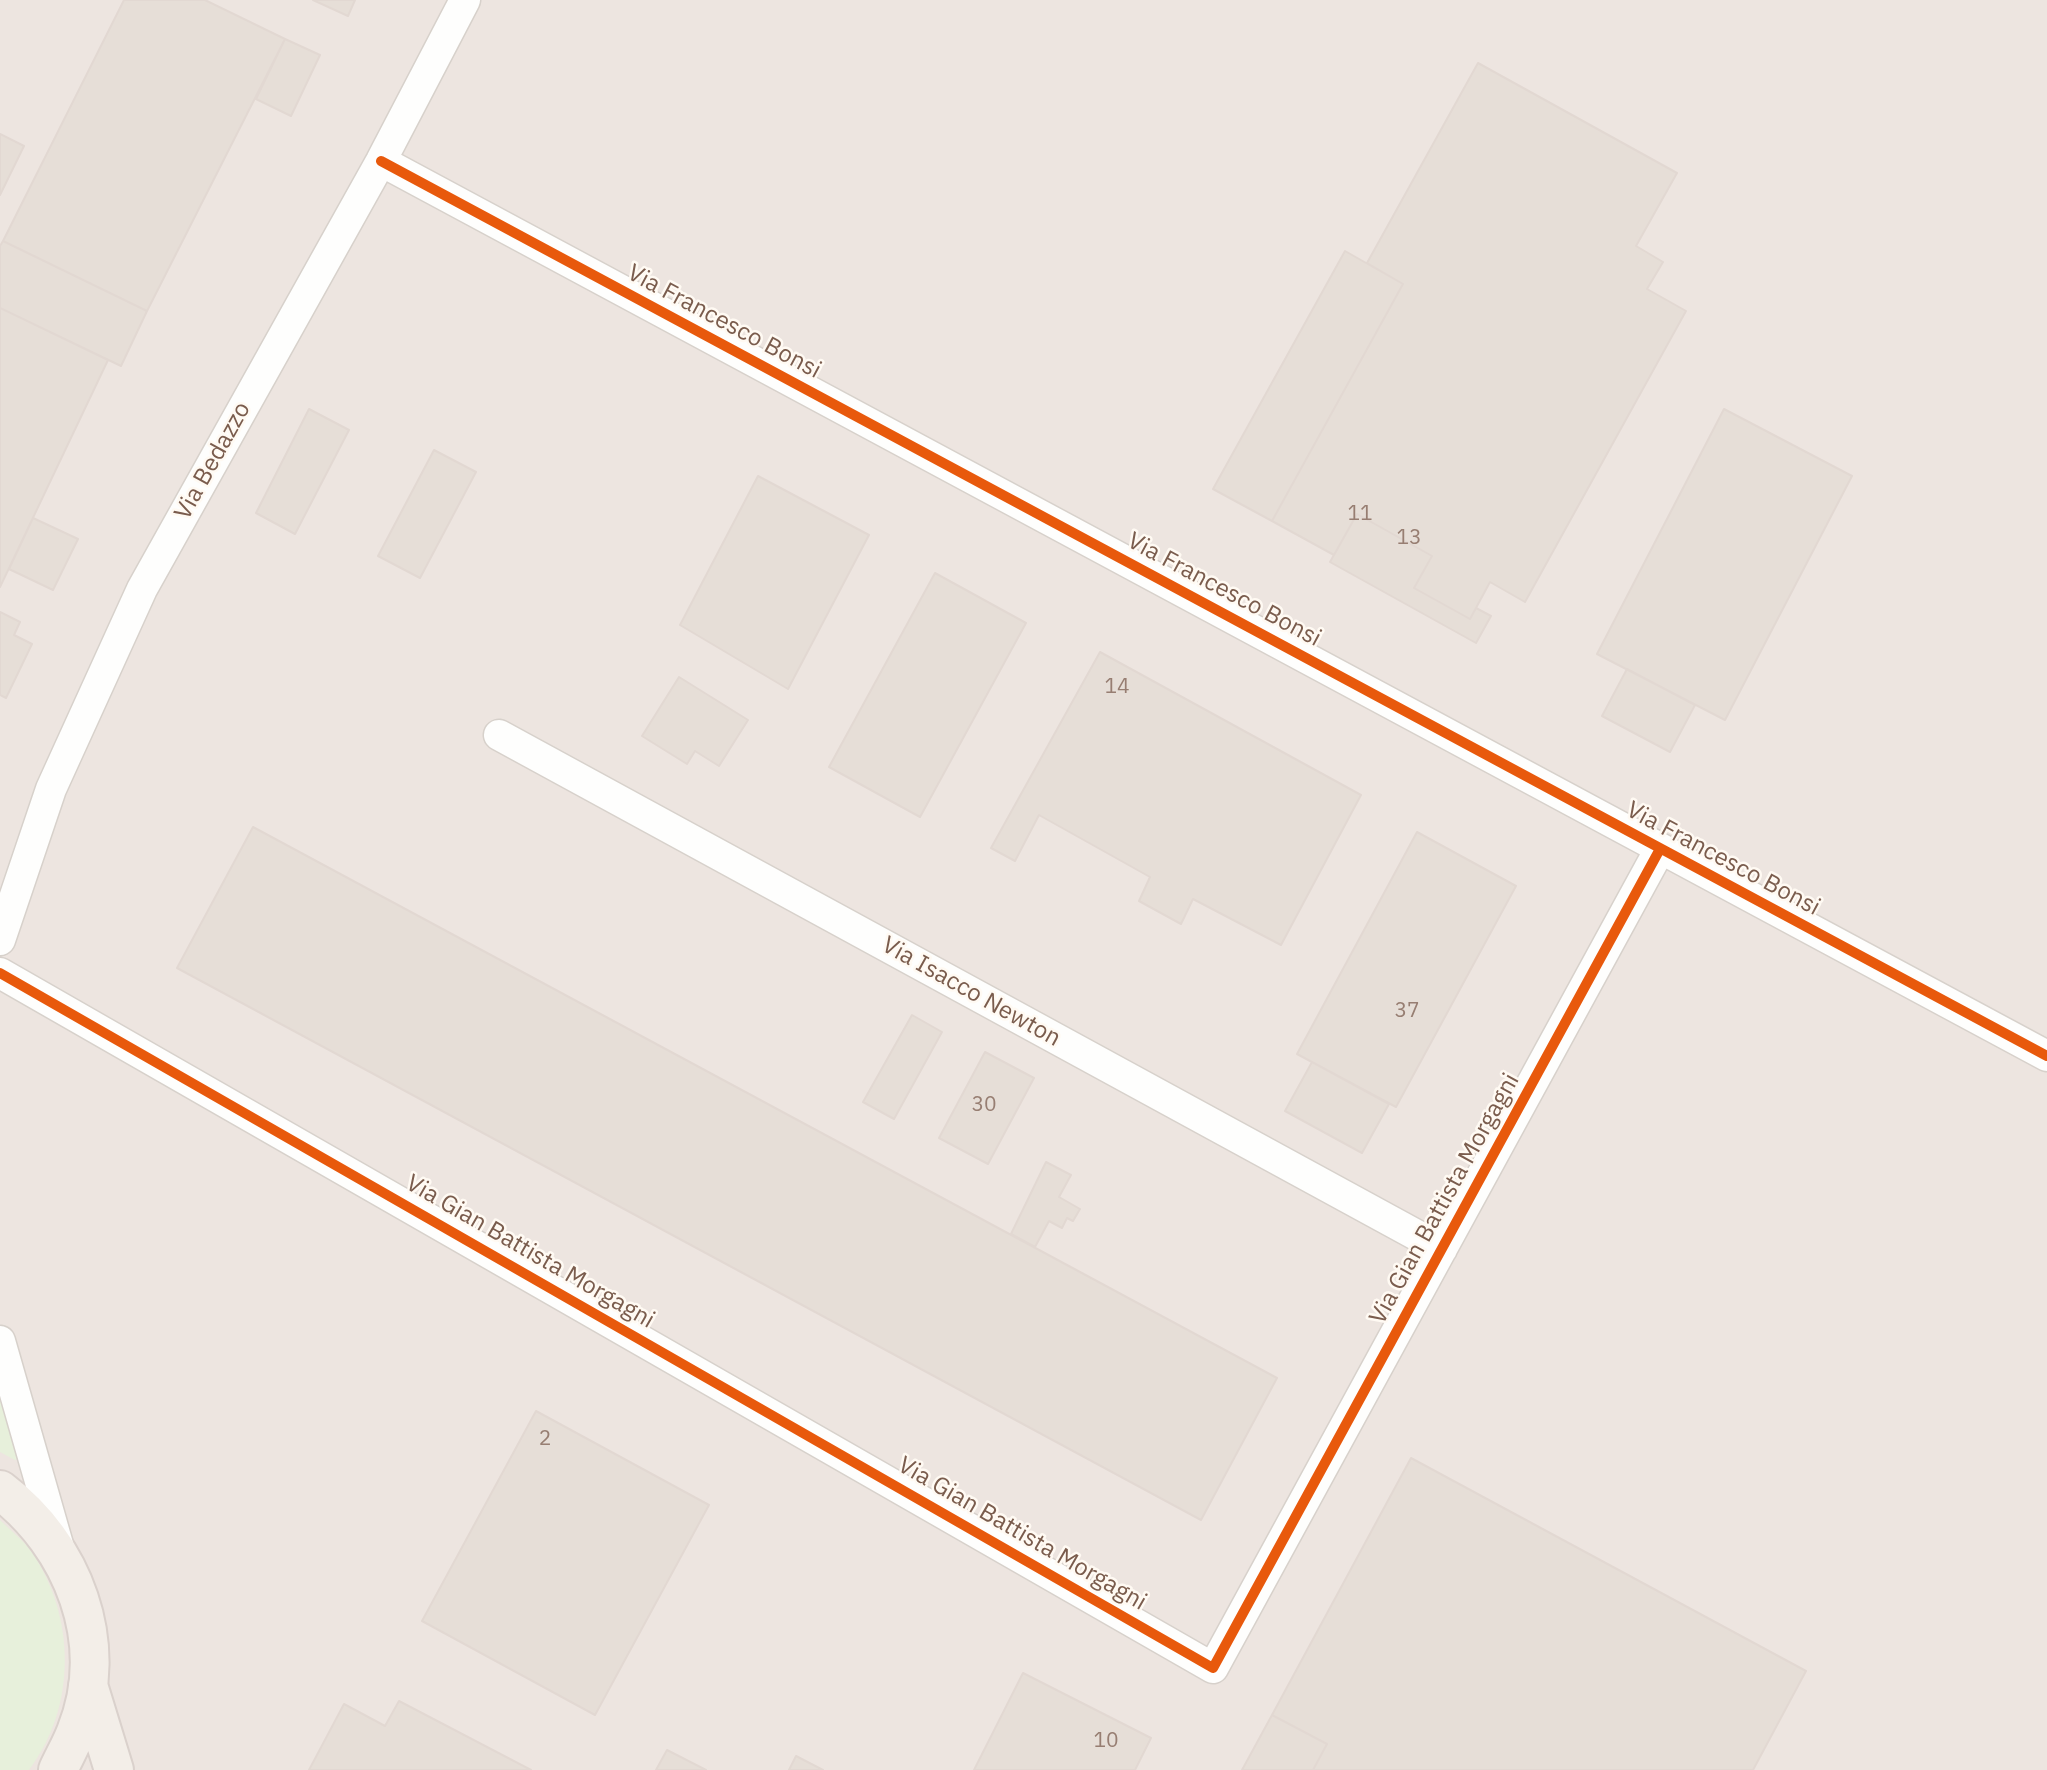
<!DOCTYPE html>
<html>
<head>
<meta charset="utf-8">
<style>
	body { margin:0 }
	canvas { display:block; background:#f9f5f0 }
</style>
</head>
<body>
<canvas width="2047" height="1770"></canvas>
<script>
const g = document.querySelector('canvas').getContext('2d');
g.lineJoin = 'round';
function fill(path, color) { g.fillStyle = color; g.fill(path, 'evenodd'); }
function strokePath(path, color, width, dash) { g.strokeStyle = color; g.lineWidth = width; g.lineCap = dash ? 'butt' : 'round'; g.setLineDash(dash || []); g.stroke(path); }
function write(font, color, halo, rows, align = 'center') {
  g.font = font + ' "IBM Plex Sans",sans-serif'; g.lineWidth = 5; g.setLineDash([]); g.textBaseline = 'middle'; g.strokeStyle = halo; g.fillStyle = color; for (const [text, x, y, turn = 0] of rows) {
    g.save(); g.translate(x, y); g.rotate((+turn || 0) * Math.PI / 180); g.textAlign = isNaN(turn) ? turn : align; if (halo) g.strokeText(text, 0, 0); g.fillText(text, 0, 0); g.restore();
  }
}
const industrial = new Path2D(`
	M 0,0 L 2047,0 L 2047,1770 L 0,1770 Z`);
const green = new Path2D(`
	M 0,1367 L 20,1458 L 15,1460 L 0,1452 Z
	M 0,1520 C 10,1530 23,1540 31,1551 C 76,1616 77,1707 29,1770 L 0,1770 Z`);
const building = new Path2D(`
	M 124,0 L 205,0 L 285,39 L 147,311 L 3,241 Z
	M 313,0 L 355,0 L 348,16 Z
	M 285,39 L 320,55 L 291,116 L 256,99 Z
	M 1478,63 L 1677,173 L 1636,246 L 1663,262 L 1647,289 L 1686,311 L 1525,602 L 1490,582 L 1470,619 L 1414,588 L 1432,556 L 1357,514 L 1334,555 L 1272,521 L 1403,284 L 1367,263 Z
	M 0,134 L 24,146 L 0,195 Z
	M 3,241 L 147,311 L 121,366 L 0,308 L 0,246 Z
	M 1345,251 L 1403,284 L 1272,521 L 1213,489 Z
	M 0,308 L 108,360 L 0,587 Z
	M 309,409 L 349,430 L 295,534 L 256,513 Z
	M 1724,409 L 1852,476 L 1725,720 L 1597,654 Z
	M 434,450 L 476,472 L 420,578 L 378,556 Z
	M 758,476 L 869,535 L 788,689 L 680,625 Z
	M 1357,514 L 1432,556 L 1414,588 L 1470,619 L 1476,608 L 1491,616 L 1476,643 L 1330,562 Z
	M 33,518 L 78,539 L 53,590 L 9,569 Z
	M 935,573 L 1026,623 L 920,817 L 829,767 Z
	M 0,612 L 20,622 L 14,635 L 32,644 L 6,698 L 0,695 Z
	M 1100,652 L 1361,795 L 1281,945 L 1193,899 L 1181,924 L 1139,901 L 1150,877 L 1039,815 L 1015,861 L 991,848 Z
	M 1627,669 L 1695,705 L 1670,752 L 1602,716 Z
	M 679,677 L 748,720 L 719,766 L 695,751 L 687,764 L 642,736 Z
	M 253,827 L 1277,1378 L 1201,1520 L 177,968 Z
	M 1417,832 L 1516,886 L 1396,1107 L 1297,1054 Z
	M 912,1015 L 942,1032 L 894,1119 L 863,1102 Z
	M 985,1052 L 1034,1078 L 988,1164 L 939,1138 Z
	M 1312,1062 L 1389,1104 L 1362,1153 L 1285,1111 Z
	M 1046,1162 L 1071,1175 L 1059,1197 L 1080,1209 L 1073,1221 L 1067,1218 L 1062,1228 L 1049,1221 L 1035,1247 L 1011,1234 Z
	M 536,1411 L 709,1505 L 595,1715 L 422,1621 Z
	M 1411,1458 L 1806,1671 L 1753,1770 L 1313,1770 L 1327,1744 L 1272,1715 Z
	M 1023,1673 L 1151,1738 L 1135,1770 L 974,1770 Z
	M 399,1701 L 531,1770 L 309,1770 L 344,1704 L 385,1726 Z
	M 1272,1715 L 1327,1744 L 1313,1770 L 1242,1770 Z
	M 667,1750 L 706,1770 L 656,1770 Z
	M 796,1756 L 823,1770 L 789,1770 Z`);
const minor = new Path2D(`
	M 381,161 L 2047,1056
	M 499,735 L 1442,1249
	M 0,940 L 51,789 L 142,589 L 381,161 L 465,0
	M 0,973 L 1213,1668 L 1660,849
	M 0,1341 L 59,1548`);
const primary = new Path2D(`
	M 0,1490 C 73,1545 112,1643 76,1732 C 71,1745 64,1757 58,1770
	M 88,1685 L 114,1770`);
const cycleway = new Path2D(`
	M 381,161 L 2047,1056
	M 0,973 L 1213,1668 L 1660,849`);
const numberNames = [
	["11",1360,514],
	["13",1409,538],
	["14",1117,687],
	["37",1407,1011],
	["30",984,1105],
	["2",545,1439],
	["10",1106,1741]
];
const streetNames = [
	["Via Francesco Bonsi",724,322,28],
	["Via Bedazzo",213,461,-61],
	["Via Francesco Bonsi",1224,590,28],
	["Via Francesco Bonsi",1723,859,28],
	["Via Isacco Newton",971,992,29],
	["Via Gian Battista Morgagni",1445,1199,-61],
	["Via Gian Battista Morgagni",530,1252,30],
	["Via Gian Battista Morgagni",1022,1534,30]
];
fill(industrial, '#ede5e0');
fill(green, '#e7f0db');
fill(building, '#e6ded7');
strokePath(building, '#e2d8d2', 2);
strokePath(minor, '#d7d1cb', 33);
strokePath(primary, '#dad1cc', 42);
strokePath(minor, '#fefefd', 30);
strokePath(primary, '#f3eee8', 38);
strokePath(cycleway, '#e8590c', 10);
write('21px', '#977e72', null, numberNames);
write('24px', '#7a5c4d', '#fffaf3', streetNames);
</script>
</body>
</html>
